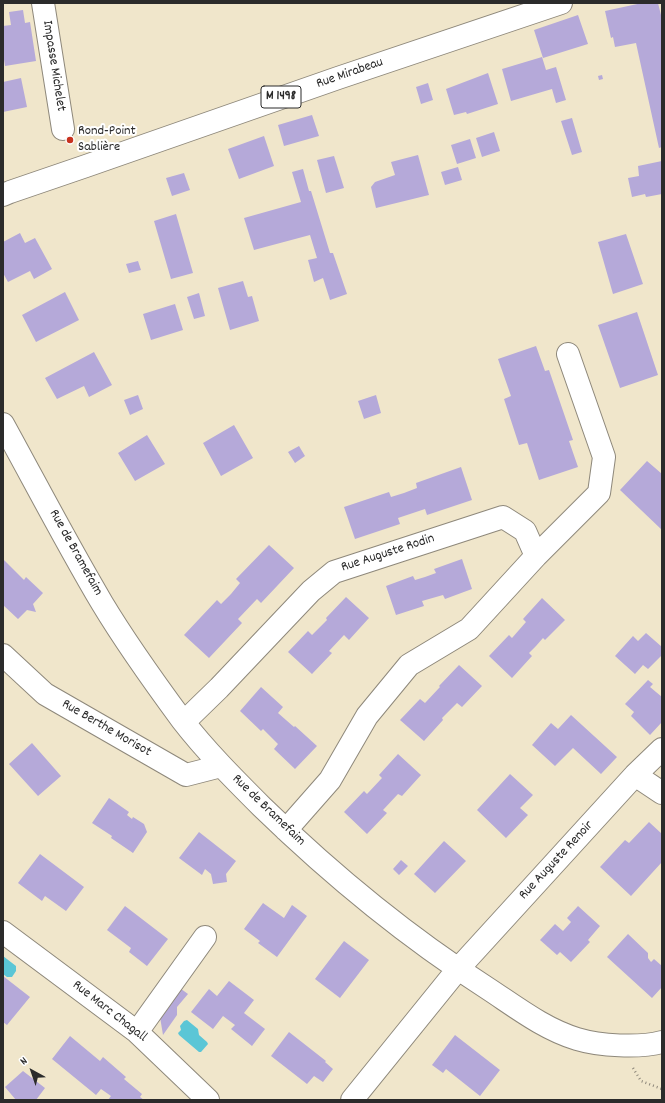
<!DOCTYPE html>
<html>
<head>
<meta charset="utf-8">
<style>
	body { margin:0 }
	#map { position:relative; width:665px; height:1103px; overflow:hidden; background:#f0e6cb; font-family:Dekko,sans-serif }
	canvas { display:block }
	.frame { position:absolute; inset:0; border:4px solid #2b2b2b; pointer-events:none }
	.north { position:absolute; left:12px; top:1051px; width:40px; height:40px; -webkit-text-stroke:3px #fff; paint-order:stroke; rotate:320deg; font-size:11px; font-weight:700; line-height:16px; text-align:center; color:#2b2b2b }
	.north::after { content:''; display:block; margin:auto; width:14px; height:18px; background:#2b2b2b; clip-path:polygon(50% 0,100% 100%,50% 72%,0 100%) }
</style>
</head>
<body>
<div id="map">
<canvas width="665" height="1103"></canvas>
<div class="frame"></div>
<div class="north">N</div>
</div>
<script>
const g = document.querySelector('canvas').getContext('2d');
g.lineJoin = 'round';
function fill(path, color) { g.fillStyle = color; g.fill(path, 'evenodd'); }
function strokePath(path, color, width, dash) { g.strokeStyle = color; g.lineWidth = width; g.lineCap = dash ? 'butt' : 'round'; g.setLineDash(dash || []); g.stroke(path); }
function write(font, color, halo, rows, align = 'center') {
  g.font = font + ' Dekko,sans-serif'; g.lineWidth = 4; g.setLineDash([]); g.textBaseline = 'middle'; g.strokeStyle = halo; g.fillStyle = color; for (const [text, x, y, turn = 0] of rows) {
    g.save(); g.translate(x, y); g.rotate((+turn || 0) * Math.PI / 180); g.textAlign = isNaN(turn) ? turn : align; if (halo) g.strokeText(text, 0, 0); g.fillText(text, 0, 0); g.restore();
  }
}
const water = new Path2D(`
	M 3,956 L 16,966 L 16,971 L 12,977 L 7,977 L 3,974 Z
	M 187,1020 L 198,1029 L 199,1035 L 207,1042 L 208,1044 L 201,1052 L 199,1052 L 179,1035 L 178,1033 L 181,1030 L 180,1026 L 184,1021 Z`);
const building = new Path2D(`
	M 642,3 L 658,3 L 662,19 L 662,147 L 659,148 L 636,43 L 615,47 L 613,37 L 611,38 L 605,11 Z
	M 23,10 L 25,23 L 30,22 L 36,61 L 5,66 L 3,53 L 3,26 L 11,25 L 9,12 Z
	M 578,15 L 588,44 L 543,58 L 534,30 Z
	M 542,57 L 546,70 L 556,67 L 566,100 L 556,103 L 552,89 L 511,101 L 502,69 Z
	M 488,73 L 498,104 L 467,114 L 466,112 L 454,115 L 446,89 Z
	M 602,75 L 603,79 L 599,80 L 598,76 Z
	M 21,78 L 27,107 L 3,112 L 3,82 Z
	M 428,83 L 433,100 L 421,104 L 416,87 Z
	M 312,115 L 319,136 L 284,146 L 278,125 Z
	M 572,118 L 582,152 L 572,155 L 561,121 Z
	M 494,132 L 500,151 L 482,157 L 476,138 Z
	M 264,136 L 274,166 L 239,179 L 228,149 Z
	M 470,139 L 476,158 L 457,164 L 451,145 Z
	M 418,155 L 429,195 L 376,208 L 371,187 L 375,182 L 395,175 L 391,162 Z
	M 334,156 L 344,188 L 326,193 L 317,160 Z
	M 662,161 L 662,194 L 646,197 L 645,194 L 632,197 L 628,178 L 639,176 L 638,166 Z
	M 458,167 L 462,180 L 445,185 L 441,172 Z
	M 303,169 L 309,191 L 311,191 L 330,253 L 333,253 L 347,294 L 330,300 L 323,278 L 314,282 L 308,260 L 317,258 L 310,235 L 254,250 L 244,218 L 301,202 L 292,172 Z
	M 184,173 L 190,190 L 172,196 L 166,178 Z
	M 176,214 L 193,273 L 171,279 L 154,221 Z
	M 20,233 L 25,243 L 35,238 L 52,269 L 34,279 L 30,271 L 8,282 L 3,273 L 3,242 Z
	M 626,234 L 643,284 L 613,294 L 598,242 Z
	M 138,261 L 141,270 L 129,273 L 126,264 Z
	M 243,281 L 248,297 L 252,296 L 259,321 L 230,330 L 218,288 Z
	M 65,292 L 79,320 L 36,342 L 22,315 Z
	M 199,293 L 205,316 L 194,319 L 187,297 Z
	M 175,304 L 183,330 L 151,340 L 143,314 Z
	M 637,312 L 658,375 L 620,388 L 598,325 Z
	M 536,346 L 545,371 L 549,370 L 573,440 L 569,441 L 578,467 L 539,480 L 527,443 L 519,445 L 504,399 L 511,396 L 498,359 Z
	M 94,352 L 112,385 L 89,397 L 84,386 L 57,399 L 45,378 Z
	M 138,395 L 143,409 L 130,415 L 124,400 Z
	M 376,395 L 381,413 L 364,419 L 358,401 Z
	M 234,425 L 253,458 L 221,476 L 203,443 Z
	M 147,435 L 165,464 L 135,481 L 118,453 Z
	M 299,446 L 305,456 L 295,463 L 288,452 Z
	M 647,461 L 662,474 L 662,530 L 620,490 Z
	M 461,467 L 472,500 L 427,515 L 425,509 L 398,518 L 400,524 L 355,539 L 344,507 L 389,492 L 391,497 L 404,493 L 417,488 L 416,483 Z
	M 269,545 L 294,568 L 261,603 L 257,599 L 238,619 L 242,623 L 209,658 L 184,635 L 217,600 L 221,604 L 231,594 L 240,583 L 236,579 Z
	M 462,559 L 472,589 L 445,599 L 443,595 L 422,601 L 424,606 L 396,615 L 386,586 L 413,576 L 415,580 L 425,577 L 436,573 L 434,569 Z
	M 4,560 L 24,580 L 26,577 L 43,593 L 33,604 L 36,612 L 27,610 L 18,619 L 3,605 Z
	M 346,597 L 369,618 L 349,640 L 344,635 L 329,651 L 332,653 L 312,674 L 288,652 L 308,631 L 312,635 L 327,620 L 326,618 Z
	M 542,598 L 565,620 L 545,640 L 543,638 L 536,646 L 529,653 L 532,656 L 512,678 L 489,656 L 509,635 L 512,638 L 526,622 L 523,619 Z
	M 646,633 L 662,647 L 662,655 L 648,669 L 643,665 L 635,674 L 615,656 L 633,636 L 638,641 Z
	M 459,665 L 482,686 L 462,707 L 457,703 L 442,718 L 443,720 L 424,741 L 400,720 L 420,699 L 425,703 L 440,687 L 439,686 Z
	M 648,680 L 653,684 L 650,687 L 662,697 L 662,722 L 650,735 L 631,716 L 634,712 L 625,704 Z
	M 261,687 L 283,707 L 278,713 L 294,727 L 295,726 L 317,746 L 295,769 L 274,749 L 278,744 L 263,729 L 261,731 L 240,711 Z
	M 571,715 L 617,757 L 601,774 L 573,748 L 555,766 L 532,745 L 551,723 L 558,729 Z
	M 32,743 L 61,776 L 38,796 L 9,764 Z
	M 398,754 L 421,775 L 402,796 L 398,794 L 383,810 L 387,813 L 367,834 L 344,812 L 364,791 L 367,794 L 382,778 L 379,775 Z
	M 510,774 L 533,795 L 520,808 L 528,815 L 506,838 L 477,810 Z
	M 109,798 L 129,812 L 127,815 L 132,819 L 133,817 L 144,824 L 147,832 L 133,853 L 111,838 L 112,836 L 92,823 Z
	M 649,822 L 662,834 L 662,862 L 631,896 L 600,867 L 625,840 L 629,843 Z
	M 199,832 L 236,861 L 226,874 L 227,882 L 213,884 L 211,874 L 205,869 L 202,875 L 179,858 Z
	M 444,841 L 466,861 L 435,893 L 414,874 Z
	M 40,854 L 84,887 L 66,911 L 45,896 L 42,901 L 18,883 Z
	M 401,860 L 408,866 L 399,875 L 393,869 Z
	M 263,903 L 284,918 L 292,905 L 307,916 L 277,957 L 258,943 L 260,941 L 244,929 Z
	M 125,906 L 168,939 L 147,966 L 129,952 L 131,948 L 107,930 Z
	M 578,906 L 600,926 L 588,940 L 590,942 L 571,962 L 560,952 L 557,955 L 540,940 L 555,924 L 563,931 L 571,922 L 567,918 Z
	M 628,934 L 648,953 L 648,958 L 651,962 L 654,959 L 662,966 L 662,987 L 652,998 L 607,957 Z
	M 344,941 L 369,960 L 340,998 L 315,979 Z
	M 3,976 L 30,997 L 7,1025 L 3,1022 Z
	M 229,981 L 254,1000 L 244,1013 L 265,1029 L 252,1046 L 231,1029 L 235,1025 L 223,1016 L 213,1029 L 191,1012 L 209,989 L 217,996 Z
	M 177,986 L 188,994 L 177,1007 L 177,1015 L 163,1035 L 159,1011 Z
	M 289,1032 L 326,1061 L 325,1062 L 333,1069 L 323,1082 L 314,1076 L 307,1084 L 271,1056 Z
	M 455,1035 L 500,1070 L 480,1096 L 446,1069 L 443,1073 L 432,1065 Z
	M 70,1036 L 100,1061 L 103,1057 L 126,1077 L 124,1079 L 142,1094 L 140,1097 L 144,1100 L 108,1100 L 111,1096 L 101,1089 L 96,1095 L 52,1059 Z
	M 23,1071 L 45,1088 L 36,1100 L 16,1100 L 5,1087 Z`);
const path = new Path2D(`
	M 633,1068 L 641,1081 L 662,1089`);
const minor = new Path2D(`
	M 43,3 L 63,129
	M 3,424 C 36,484 67,544 102,603 C 126,643 154,682 182,720 C 206,751 234,779 262,807 C 331,874 406,936 487,988 C 516,1007 544,1029 577,1039 C 600,1046 639,1048 662,1042
	M 3,655 L 45,694 L 186,775 L 221,766
	M 184,722 L 219,688 L 311,591 L 334,572 L 503,517 L 525,531 L 536,556
	M 635,775 L 662,793
	M 286,830 L 330,780 L 367,716 L 409,665 L 469,629 L 536,556 L 599,493 L 604,457 L 568,354
	M 3,932 L 137,1032 L 208,1100
	M 137,1032 L 205,937
	M 352,1100 L 458,969 L 635,775 L 662,749`);
const major = new Path2D(`
	M 3,195 L 10,192 L 86,166 L 338,78 L 561,3`);
const markers = [
	[70,140,4,"#c8321e"]
];
const shields = [
	[281,97,40]
];
const shieldNames = [
	["M 1498",281,97]
];
const streetNames = [
	["Impasse Michelet",53,66,81],
	["Rue Mirabeau",350,74,-19],
	["Rue de Bramefaim",75,553,61],
	["Rue Auguste Rodin",388,554,-18],
	["Rue Berthe Morisot",106,729,30],
	["Rue de Bramefaim",268,811,44],
	["Rue Auguste Renoir",557,861,-47],
	["Rue Marc Chagall",109,1012,38]
];
const poiNames = [
	["Rond-Point",78,132],
	["Sablière",78,148]
];
fill(water, '#5bc6d6');
fill(building, '#b5a9d9');
strokePath(minor, '#8e887b', 24);
strokePath(major, '#8e887b', 24);
strokePath(path, '#8e887b', 2.5, [1, 3]);
strokePath(minor, '#fff', 22);
strokePath(major, '#fff', 22);
for (const [x, y, r, color] of markers) { const dot = new Path2D(); dot.arc(x, y, r, 0, 2 * Math.PI); g.fillStyle = color; g.fill(dot); strokePath(dot, '#fff', 1.5); }
for (const [x, y, w] of shields) { const box = new Path2D(); box.roundRect(x - w / 2, y - 11, w, 22, 3); g.fillStyle = '#fff'; g.fill(box); strokePath(box, '#2b2b2b', 1); }
write('bold 13px', '#2b2b2b', null, shieldNames);
write('14px', '#2b2b2b', '#fff', streetNames);
write('14px', '#2b2b2b', '#fff', poiNames, 'left');
</script>
</body>
</html>
